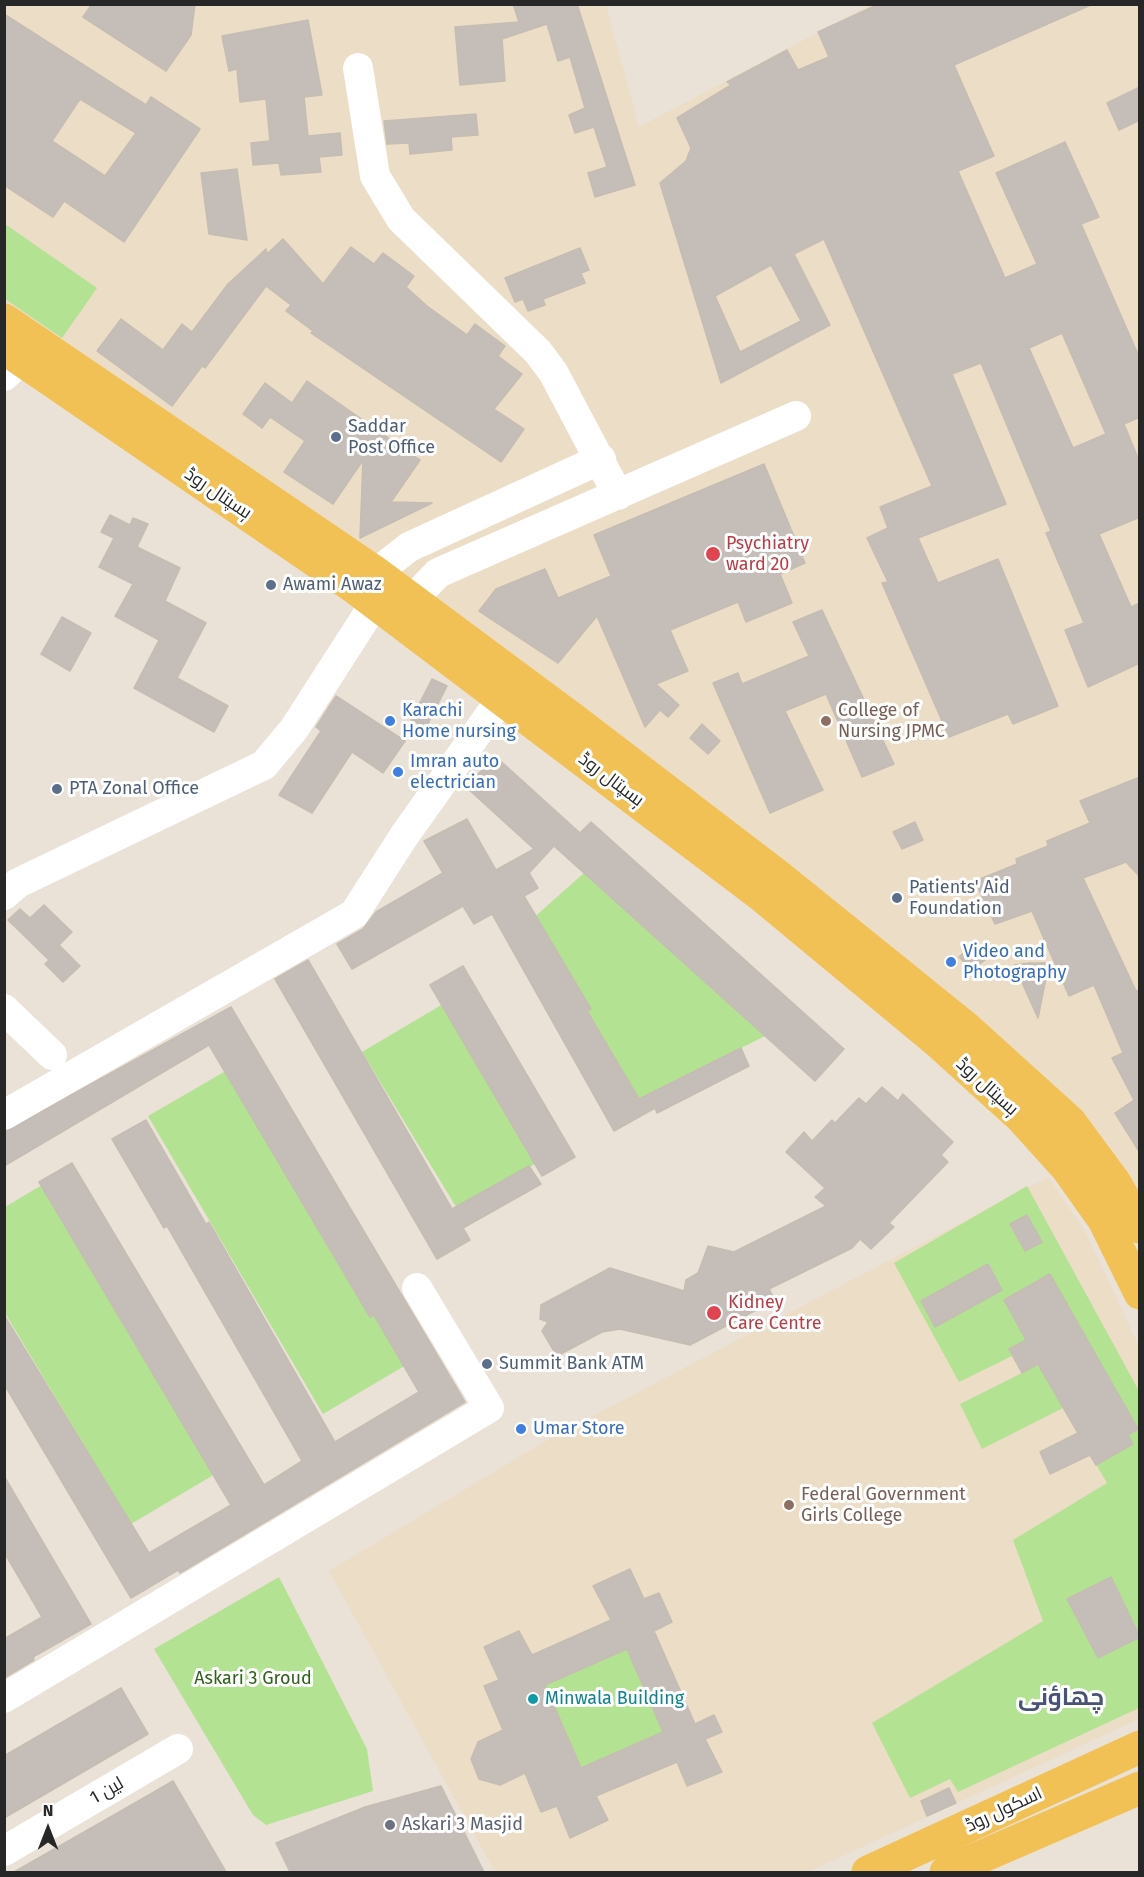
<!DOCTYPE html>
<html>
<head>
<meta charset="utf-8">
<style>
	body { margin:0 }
	#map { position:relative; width:1144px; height:1877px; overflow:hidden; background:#eae1d7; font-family:"Fira Sans",sans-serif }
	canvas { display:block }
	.frame { position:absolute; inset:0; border:6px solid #272727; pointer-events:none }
	.north { position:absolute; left:18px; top:1799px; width:60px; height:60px; -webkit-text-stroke:4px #fff; paint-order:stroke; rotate:0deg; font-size:16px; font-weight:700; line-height:24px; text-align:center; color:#272727 }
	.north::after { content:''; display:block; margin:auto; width:21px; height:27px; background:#272727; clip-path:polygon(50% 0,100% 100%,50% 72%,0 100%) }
</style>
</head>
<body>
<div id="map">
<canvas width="1144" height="1877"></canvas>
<div class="frame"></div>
<div class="north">N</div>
</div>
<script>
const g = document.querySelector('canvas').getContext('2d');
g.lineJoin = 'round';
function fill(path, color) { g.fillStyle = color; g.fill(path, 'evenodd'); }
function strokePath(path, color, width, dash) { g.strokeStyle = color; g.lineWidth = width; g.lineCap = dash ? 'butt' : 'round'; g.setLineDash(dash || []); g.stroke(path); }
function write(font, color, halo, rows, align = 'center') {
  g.font = font + ' "Fira Sans",Cairo,sans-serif'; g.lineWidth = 6; g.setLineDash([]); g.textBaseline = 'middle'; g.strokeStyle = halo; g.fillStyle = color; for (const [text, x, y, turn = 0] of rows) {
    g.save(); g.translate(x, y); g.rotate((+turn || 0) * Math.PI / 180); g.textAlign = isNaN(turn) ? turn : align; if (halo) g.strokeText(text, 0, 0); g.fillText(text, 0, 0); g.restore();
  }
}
const education = new Path2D(`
	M 5,5 L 606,5 L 639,127 L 870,5 L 1139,5 L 1139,1227 L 1115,1183 L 5,318 Z
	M 1048,1177 L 1085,1231 L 1139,1346 L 1139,1719 L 808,1872 L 495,1872 L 329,1571 L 549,1439 Z`);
const green = new Path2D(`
	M 5,224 L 97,288 L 62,338 L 5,299 Z
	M 584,873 L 765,1036 L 639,1099 L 530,921 Z
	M 443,1004 L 538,1162 L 458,1210 L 362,1052 Z
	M 231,1068 L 406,1365 L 323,1414 L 148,1116 Z
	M 42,1185 L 215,1474 L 131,1524 L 5,1313 L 5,1207 Z
	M 1027,1186 L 1139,1391 L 1139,1708 L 958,1792 L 950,1779 L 910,1798 L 872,1723 L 1043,1621 L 1013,1540 L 1107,1483 L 1063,1408 L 982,1449 L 960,1404 L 1022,1373 L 1012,1356 L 959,1382 L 894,1263 Z
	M 279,1577 L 367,1749 L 373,1791 L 266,1825 L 253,1815 L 154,1649 Z
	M 627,1649 L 663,1732 L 581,1768 L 545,1685 Z`);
const building = new Path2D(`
	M 92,4 L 195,4 L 191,35 L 166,71 L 83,17 Z
	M 513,4 L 577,4 L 635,185 L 595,197 L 588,173 L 607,167 L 594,127 L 575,133 L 569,115 L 585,108 L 570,57 L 558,61 L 547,24 L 502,39 L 505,81 L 460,85 L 455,27 L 519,22 Z
	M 879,4 L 1093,4 L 954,65 L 994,156 L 958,171 L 1005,278 L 1037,264 L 996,173 L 1065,142 L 1099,217 L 1081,224 L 1140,359 L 1140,417 L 1124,424 L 1140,463 L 1140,517 L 1099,534 L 1131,607 L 1140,603 L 1140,663 L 1088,687 L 1065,630 L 1084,623 L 1046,533 L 1051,531 L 981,363 L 952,374 L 1006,504 L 918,538 L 938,583 L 998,559 L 1058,706 L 1013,724 L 1008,714 L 949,737 L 882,583 L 888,582 L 867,538 L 888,528 L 880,507 L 932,486 L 824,239 L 794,254 L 830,325 L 721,383 L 660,183 L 686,161 L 691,148 L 677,118 L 731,85 L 727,82 L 787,50 L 798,70 L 829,57 L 818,32 ZM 771,265 L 801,321 L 740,352 L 715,296 ZM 1062,333 L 1106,434 L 1073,448 L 1029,348 Z
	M 4,14 L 146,105 L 151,97 L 200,129 L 124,242 L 64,201 L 53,217 L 4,185 ZM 80,99 L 136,133 L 105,176 L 52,141 Z
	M 308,20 L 322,95 L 304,97 L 308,136 L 340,133 L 342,155 L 319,157 L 321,172 L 281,175 L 279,163 L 253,165 L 251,143 L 270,141 L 266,99 L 240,102 L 237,69 L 229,71 L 222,36 Z
	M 1140,87 L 1140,120 L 1119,130 L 1107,103 Z
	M 476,114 L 478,135 L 451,137 L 452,150 L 410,154 L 409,143 L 387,144 L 384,121 Z
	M 237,169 L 247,240 L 209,234 L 201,173 Z
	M 283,239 L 323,284 L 351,247 L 374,264 L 383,253 L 414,276 L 406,287 L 427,306 L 467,335 L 475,324 L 505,346 L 498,356 L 522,374 L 494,409 L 524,429 L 501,462 L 311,333 L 313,331 L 286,311 L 291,305 L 266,286 L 205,368 L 202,366 L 172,406 L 97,351 L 121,319 L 163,350 L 182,324 L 192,332 L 228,284 L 266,249 L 267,254 Z
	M 580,248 L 589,270 L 581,273 L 585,283 L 543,299 L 545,305 L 528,311 L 523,299 L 515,302 L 505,278 Z
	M 307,381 L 420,460 L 391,502 L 432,503 L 360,538 L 363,460 L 333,504 L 284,472 L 305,441 L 270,417 L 262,428 L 243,414 L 265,383 L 292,403 Z
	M 764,464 L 805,563 L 780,574 L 792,603 L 746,622 L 738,602 L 670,630 L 688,671 L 656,684 L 679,705 L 668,717 L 660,710 L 645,727 L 597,616 L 558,663 L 479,611 L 496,589 L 545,569 L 558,598 L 611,576 L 594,535 Z
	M 110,515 L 130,525 L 133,518 L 148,524 L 137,547 L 180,568 L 165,601 L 206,623 L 177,678 L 228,706 L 214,732 L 134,688 L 159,640 L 115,616 L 133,584 L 99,567 L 114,538 L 101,532 Z
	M 822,610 L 894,764 L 862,777 L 826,694 L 785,711 L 823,790 L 770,813 L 713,683 L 738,673 L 742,684 L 809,656 L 793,622 Z
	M 62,617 L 91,633 L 70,671 L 41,654 Z
	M 432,679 L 447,686 L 426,728 L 411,720 Z
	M 336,696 L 405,741 L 383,773 L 352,752 L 312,813 L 279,795 L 321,731 L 316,727 Z
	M 702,724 L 720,741 L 708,754 L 690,738 Z
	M 495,756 L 580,833 L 591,822 L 844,1049 L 815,1081 L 554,846 L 529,873 L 538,888 L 524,896 L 591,1009 L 587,1011 L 639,1099 L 741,1048 L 749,1066 L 657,1113 L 655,1108 L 614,1131 L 492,914 L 474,924 L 463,906 L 352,969 L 337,944 L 363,929 L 376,912 L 443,873 L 424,841 L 467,819 L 496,870 L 534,849 L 466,787 Z
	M 1140,777 L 1140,877 L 1126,862 L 1083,878 L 1136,991 L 1140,990 L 1140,1153 L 1115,1113 L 1134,1100 L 1112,1058 L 1123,1053 L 1094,985 L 1069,996 L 1032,911 L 995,924 L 975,881 L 1017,864 L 1016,859 L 1048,846 L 1047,841 L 1090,823 L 1080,801 Z
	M 915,822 L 923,840 L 902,849 L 893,832 Z
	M 44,905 L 72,932 L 59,945 L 80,966 L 63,982 L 45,964 L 49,960 L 8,920 L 20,909 L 30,918 Z
	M 968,949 L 974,949 L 985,960 L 972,970 L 959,957 Z
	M 308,960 L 452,1209 L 529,1166 L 541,1184 L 463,1228 L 470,1240 L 437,1259 L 275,979 Z
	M 1030,963 L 1049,963 L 1038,1018 L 1014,965 Z
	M 463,966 L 575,1157 L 542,1176 L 430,985 Z
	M 231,1007 L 465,1402 L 180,1573 L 178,1570 L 131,1598 L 4,1384 L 4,1315 L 149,1553 L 231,1505 L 39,1182 L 72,1163 L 264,1485 L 302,1461 L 167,1226 L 164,1228 L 112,1139 L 146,1120 L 206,1224 L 209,1222 L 335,1442 L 419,1392 L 374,1315 L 370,1317 L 209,1045 L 4,1166 L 4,1132 Z
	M 882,1087 L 898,1101 L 903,1094 L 953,1142 L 941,1155 L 948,1162 L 889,1223 L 894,1227 L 871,1249 L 860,1239 L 852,1248 L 769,1289 L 775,1300 L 690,1345 L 620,1329 L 602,1332 L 557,1356 L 542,1331 L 548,1322 L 540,1319 L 541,1305 L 610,1268 L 684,1291 L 686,1280 L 698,1273 L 708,1246 L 734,1252 L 826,1206 L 815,1197 L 825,1188 L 786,1152 L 804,1132 L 812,1141 L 832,1120 L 835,1123 L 859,1098 L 866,1104 Z
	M 1027,1215 L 1042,1242 L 1025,1251 L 1010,1224 Z
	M 988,1264 L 1002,1290 L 935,1327 L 921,1301 Z
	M 1050,1274 L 1138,1429 L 1128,1435 L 1133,1444 L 1096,1465 L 1090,1455 L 1050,1474 L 1040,1452 L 1078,1433 L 1038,1364 L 1022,1373 L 1009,1349 L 1026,1340 L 1004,1300 Z
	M 4,1476 L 91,1624 L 33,1657 L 34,1660 L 4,1678 L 4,1639 L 42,1617 L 4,1552 Z
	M 630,1569 L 644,1599 L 659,1593 L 672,1622 L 654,1631 L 695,1724 L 714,1715 L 722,1732 L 705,1739 L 722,1772 L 687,1786 L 677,1762 L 596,1796 L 608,1820 L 570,1838 L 557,1806 L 541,1812 L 525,1773 L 500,1785 L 479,1779 L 471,1759 L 478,1742 L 503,1730 L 484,1686 L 499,1680 L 484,1647 L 519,1631 L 532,1655 L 611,1620 L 593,1586 ZM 627,1649 L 663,1732 L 581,1768 L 545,1685 Z
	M 1111,1577 L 1140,1637 L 1098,1658 L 1067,1599 Z
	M 121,1688 L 148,1734 L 4,1818 L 4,1756 Z
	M 173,1781 L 226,1872 L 14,1872 L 121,1811 Z
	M 441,1786 L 484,1872 L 290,1872 L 276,1843 L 365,1807 Z
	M 949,1788 L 956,1803 L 927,1816 L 921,1801 Z`);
const minor = new Path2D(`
	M 358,68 L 375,176 L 401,219 L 538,352 L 553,372 L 618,495
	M 4,376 L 22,360
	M 376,573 L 409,547 L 601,459
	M 412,600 L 438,573 L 796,416
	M 4,895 L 18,883 L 264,765 L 294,729 L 375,603
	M 4,1009 L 52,1055
	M 4,1115 L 354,914 L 404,836 L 502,698
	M 4,1698 L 489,1408 L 417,1288
	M 4,1851 L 178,1749`);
const major = new Path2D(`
	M 4,320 L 376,573 L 574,720 L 778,876 L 965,1027 L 1070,1122 L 1115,1183 L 1140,1227
	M 4,348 L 354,587 L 761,895 L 937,1041 L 1021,1117 L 1067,1168 L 1104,1220 L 1140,1293
	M 868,1872 L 1140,1747
	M 946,1872 L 1140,1788`);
const markers = [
	[336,437,6,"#5c6f8a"],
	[713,554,8,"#e0444e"],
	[271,585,6,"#5c6f8a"],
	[390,721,6,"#3f7fe0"],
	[826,721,6,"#8d6e63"],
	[398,772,6,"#3f7fe0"],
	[57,789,6,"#5c6f8a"],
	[897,898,6,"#5c6f8a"],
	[951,962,6,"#3f7fe0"],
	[714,1313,8,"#e0444e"],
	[487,1364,6,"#5c6f8a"],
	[521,1429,6,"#3f7fe0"],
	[789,1505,6,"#8d6e63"],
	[533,1699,6,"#0f9aa8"],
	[390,1825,6,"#6b7280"]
];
const serviceNames = [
	["Saddar",348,427],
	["Post Office",348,448],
	["Awami Awaz",283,585],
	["PTA Zonal Office",69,789],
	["Patients' Aid",909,888],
	["Foundation",909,909],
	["Summit Bank ATM",499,1364]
];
const streetNames = [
	["ہسپتال روڈ",218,494,34],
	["ہسپتال روڈ",611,780,37],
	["ہسپتال روڈ",987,1087,42],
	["لین 1",107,1791,-30],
	["اسکول روڈ",1004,1810,-25]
];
const healthNames = [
	["Psychiatry",726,544],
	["ward 20",726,565],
	["Kidney",728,1303],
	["Care Centre",728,1324]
];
const shopNames = [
	["Karachi",402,711],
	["Home nursing",402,732],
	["Imran auto",410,762],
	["electrician",410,783],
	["Video and",963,952],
	["Photography",963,973],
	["Umar Store",533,1429]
];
const educationNames = [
	["College of",838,711],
	["Nursing JPMC",838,732],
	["Federal Government",801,1495],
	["Girls College",801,1516]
];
const parkNames = [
	["Askari 3 Groud",253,1679]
];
const cultureNames = [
	["Minwala Building",545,1699]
];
const worshipNames = [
	["Askari 3 Masjid",402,1825]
];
const districtNames = [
	["چھاؤنی",1061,1698]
];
fill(education, '#ecddc6');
fill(green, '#b3e293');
fill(building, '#c5beb8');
strokePath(building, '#c5bdb2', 1.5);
strokePath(minor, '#fff', 30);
strokePath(major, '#f1c156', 33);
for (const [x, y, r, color] of markers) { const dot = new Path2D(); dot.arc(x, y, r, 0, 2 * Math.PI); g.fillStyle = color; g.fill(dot); strokePath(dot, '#fff', 2); }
write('18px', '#4e5e75', '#fff', serviceNames, 'left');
write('18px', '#272727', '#fff', streetNames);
write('18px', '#be3a42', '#fff', healthNames, 'left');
write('18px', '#366cbe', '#fff', shopNames, 'left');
write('18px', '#785e54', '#fff', educationNames, 'left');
write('18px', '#2d6218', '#fff', parkNames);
write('18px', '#0d838f', '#fff', cultureNames, 'left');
write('18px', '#5b616d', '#fff', worshipNames, 'left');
write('bold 24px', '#485377', '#fff', districtNames);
</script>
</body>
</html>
